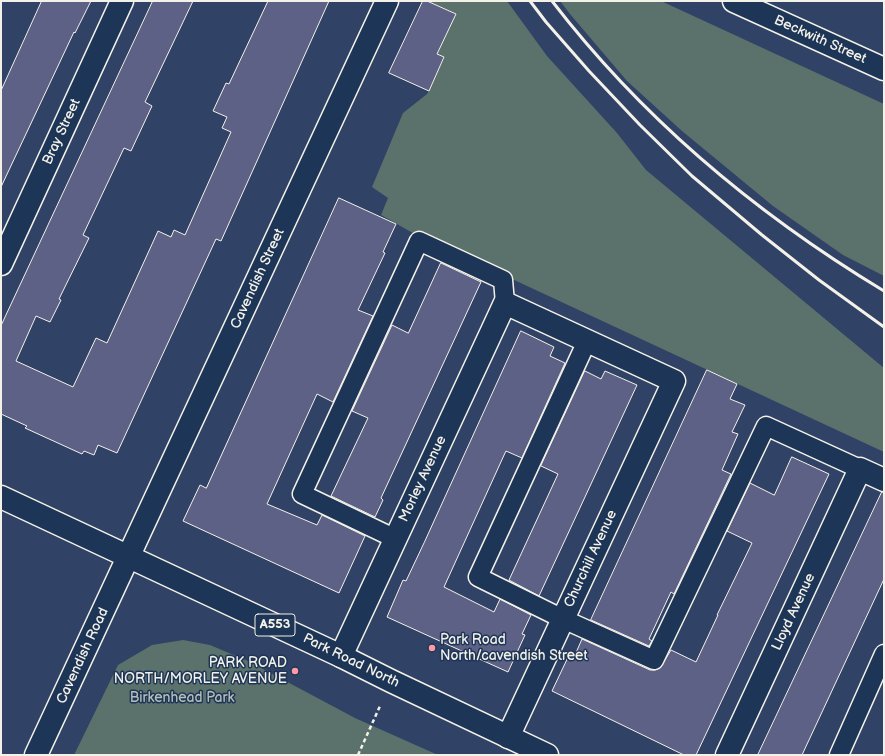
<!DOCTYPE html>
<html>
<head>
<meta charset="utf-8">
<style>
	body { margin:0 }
	#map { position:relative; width:885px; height:756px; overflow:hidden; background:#304265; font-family:"Balsamiq Sans",sans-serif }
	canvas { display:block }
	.frame { position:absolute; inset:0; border:2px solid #f4f1e8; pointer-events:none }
</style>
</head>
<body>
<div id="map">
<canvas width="885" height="756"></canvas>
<div class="frame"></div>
</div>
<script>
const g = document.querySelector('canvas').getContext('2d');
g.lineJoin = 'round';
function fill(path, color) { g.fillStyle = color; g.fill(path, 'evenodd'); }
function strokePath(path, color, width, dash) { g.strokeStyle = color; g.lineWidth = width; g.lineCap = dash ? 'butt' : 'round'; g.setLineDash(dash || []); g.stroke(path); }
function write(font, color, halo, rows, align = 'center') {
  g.font = font + ' "Balsamiq Sans",sans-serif'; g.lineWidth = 3; g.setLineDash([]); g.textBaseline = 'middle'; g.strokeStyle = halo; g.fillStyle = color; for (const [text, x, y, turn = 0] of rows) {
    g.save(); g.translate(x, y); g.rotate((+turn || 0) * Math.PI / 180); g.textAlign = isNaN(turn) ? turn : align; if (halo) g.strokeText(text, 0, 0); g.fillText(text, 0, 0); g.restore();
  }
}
const green = new Path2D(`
	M 427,1 L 507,1 L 547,56 L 617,133 L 646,170 L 884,368 L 884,452 L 411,232 L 381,215 L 388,198 L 372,187 L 403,113 L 427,94 L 429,91 L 444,58 L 437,54 L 456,14 Z
	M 560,1 L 661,1 L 884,104 L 884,276 L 843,255 L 773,206 L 682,131 L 627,81 L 570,14 Z
	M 183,640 L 210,645 L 248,661 L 355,718 L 438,755 L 74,755 L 118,665 L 152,645 Z`);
const building = new Path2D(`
	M 42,1 L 91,1 L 75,33 L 74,32 L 1,187 L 1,91 Z
	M 153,1 L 193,1 L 145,102 L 152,106 L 131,151 L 124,148 L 83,235 L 89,238 L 59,299 L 61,300 L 50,322 L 36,316 L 16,361 L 73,387 L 96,338 L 107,343 L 158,231 L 171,237 L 174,230 L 185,235 L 231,132 L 222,128 L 227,117 L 213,111 L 226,83 L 229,84 L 268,1 L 329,1 L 221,241 L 216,239 L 117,453 L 98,445 L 94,455 L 84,451 L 82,454 L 25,428 L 27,426 L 1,414 L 1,326 Z
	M 423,1 L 427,1 L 456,14 L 437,54 L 444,57 L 429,91 L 389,73 Z
	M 339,198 L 396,224 L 383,252 L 385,253 L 358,310 L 373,316 L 333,402 L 317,394 L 267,504 L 317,525 L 322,515 L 365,536 L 339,593 L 183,521 L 200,485 L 206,488 Z
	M 441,263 L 481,282 L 381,498 L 383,500 L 375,517 L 331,496 L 368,418 L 352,411 L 392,325 L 408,333 Z
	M 521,331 L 554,347 L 550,356 L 565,363 L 522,458 L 506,451 L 505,453 L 444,587 L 494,612 L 500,599 L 531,615 L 522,634 L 525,635 L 508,672 L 387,617 L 403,580 L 406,581 L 424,543 Z
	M 707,370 L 737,384 L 730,399 L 745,405 L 732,432 L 738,434 L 722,470 L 731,474 L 674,594 L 671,592 L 649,639 L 652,641 L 649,646 L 591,620 Z
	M 585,371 L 601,379 L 605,371 L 637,385 L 539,596 L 509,580 L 558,474 L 541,466 Z
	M 792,457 L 829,474 L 696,755 L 684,755 L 552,691 L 570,653 L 575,655 L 582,639 L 650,670 L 655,670 L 660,668 L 671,650 L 696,662 L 718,615 L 717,615 L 752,543 L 727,531 L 750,483 L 774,495 Z
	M 882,492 L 884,492 L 884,579 L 802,755 L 758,755 Z`);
const path = new Path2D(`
	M 358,755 L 380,706`);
const lane = new Path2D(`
	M 587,341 L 478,577 L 563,619 L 654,660 L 766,426 L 860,469
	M 396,539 L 302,494 L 419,241 L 503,280 L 505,303
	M 839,755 L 884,654`);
const street = new Path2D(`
	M 734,1 L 884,69
	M 1,264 L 122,1
	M 341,656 L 505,303 L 674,381 L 508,737
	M 36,755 L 387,1
	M 727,755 L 860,469 L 884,480`);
const primary = new Path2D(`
	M 1,497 L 341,656 L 391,681 L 547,755`);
const rail = new Path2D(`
	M 530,1 L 546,22 L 589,71 L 640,125 L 692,176 L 762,235 L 819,280 L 884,327
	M 552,1 C 642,118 758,215 884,291`);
const markers = [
	[432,648,4,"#ff9aa2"],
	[295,671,4,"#ff9aa2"]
];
const shields = [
	[275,625,40]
];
const shieldNames = [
	["A553",275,625]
];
const streetNames = [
	["Beckwith Street",820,40,24],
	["Bray Street",62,132,-65],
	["Cavendish Street",258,279,-65],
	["Morley Avenue",423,479,-65],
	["Churchill Avenue",591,559,-65],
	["Lloyd Avenue",794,612,-65],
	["Cavendish Road",83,656,-65],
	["Park Road North",351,661,26]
];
const poiNames = [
	["Park Road",440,640],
	["North/cavendish Street",440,656],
	["PARK ROAD",287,663,"right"],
	["NORTH/MORLEY AVENUE",287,679,"right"]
];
const parkNames = [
	["Birkenhead Park",182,698]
];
fill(green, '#5b716c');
fill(building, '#5e6186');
strokePath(building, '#f4f1e8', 1);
strokePath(lane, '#f4f1e8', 21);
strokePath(street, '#f4f1e8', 25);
strokePath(primary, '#f4f1e8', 25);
strokePath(path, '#f4f1e8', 2.5, [4, 3]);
strokePath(lane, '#1d3557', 18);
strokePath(street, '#1d3557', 22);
strokePath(primary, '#1d3557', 22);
strokePath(rail, '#f4f1e8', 3);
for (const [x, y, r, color] of markers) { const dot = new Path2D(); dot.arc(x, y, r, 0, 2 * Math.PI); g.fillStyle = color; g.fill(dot); strokePath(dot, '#1d3557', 1.5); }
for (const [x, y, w] of shields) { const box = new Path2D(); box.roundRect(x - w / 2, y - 11, w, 22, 3); g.fillStyle = '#1d3557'; g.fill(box); strokePath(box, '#f4f1e8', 1); }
write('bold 13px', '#f4f1e8', null, shieldNames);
write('14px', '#f4f1e8', '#1d3557', streetNames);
write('14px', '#f4f1e8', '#1d3557', poiNames, 'left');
write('14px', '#b7beb6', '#1d3557', parkNames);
</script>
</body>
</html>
